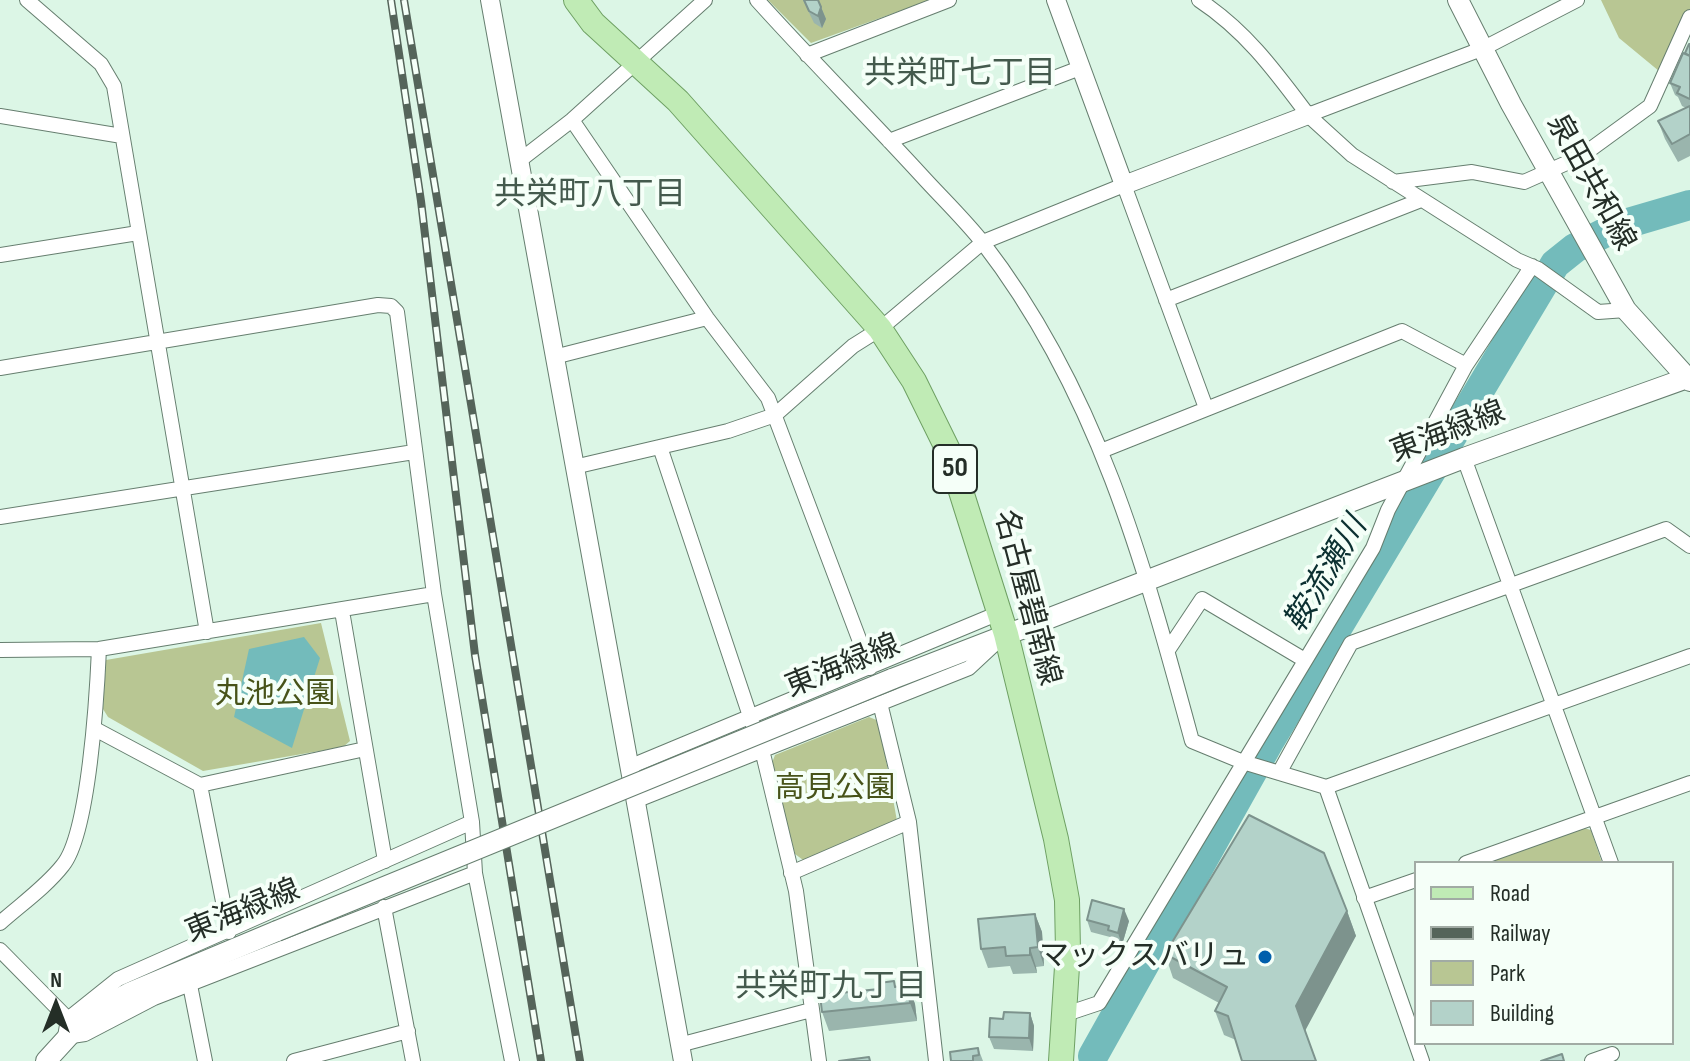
<!DOCTYPE html>
<html>
<head>
<meta charset="utf-8">
<style>
	body { margin:0 }
	#map { position:relative; width:1690px; height:1061px; overflow:hidden; background:#dcf6e6; font-family:"Sofia Sans Condensed",sans-serif }
	canvas { display:block }
	.legend { position:absolute; left:1414px; top:861px; width:260px; height:184px; box-sizing:border-box; background:#f5fff8; border:2px solid #a1aba4; margin:0; padding:10px 14px; list-style:none; font-size:24px; color:#242e27 }
	.legend li { display:flex; align-items:center; gap:16px; height:40px }
	.legend b { width:40px; border:2px solid #a1aba4 }
	.north { position:absolute; left:16px; top:965px; width:80px; height:80px; -webkit-text-stroke:6px #f5fff8; paint-order:stroke; rotate:0deg; font-size:22px; font-weight:700; line-height:32px; text-align:center; color:#242e27 }
	.north::after { content:''; display:block; margin:auto; width:28px; height:36px; background:#242e27; clip-path:polygon(50% 0,100% 100%,50% 72%,0 100%) }
</style>
</head>
<body>
<div id="map">
<canvas width="1690" height="1061"></canvas>
<ul class="legend">
<li><b style="height:10px;background:#c0ebb5"></b>Road</li>
<li><b style="height:10px;background:#55645a"></b>Railway</li>
<li><b style="height:22px;background:#b8c693"></b>Park</li>
<li><b style="height:22px;background:#b3d2c9"></b>Building</li>
</ul>
<div class="north">N</div>
</div>
<script>
const g = document.querySelector('canvas').getContext('2d');
g.lineJoin = 'round';
function fill(path, color) { g.fillStyle = color; g.fill(path, 'evenodd'); }
function strokePath(path, color, width, dash) { g.strokeStyle = color; g.lineWidth = width; g.lineCap = dash ? 'butt' : 'round'; g.setLineDash(dash || []); g.stroke(path); }
function write(font, color, halo, rows, align = 'center') {
  g.font = font + ' "Sofia Sans Condensed","Noto Sans JP",sans-serif'; g.lineWidth = 8; g.setLineDash([]); g.textBaseline = 'middle'; g.strokeStyle = halo; g.fillStyle = color; for (const [text, x, y, turn = 0] of rows) {
    g.save(); g.translate(x, y); g.rotate((+turn || 0) * Math.PI / 180); g.textAlign = isNaN(turn) ? turn : align; if (halo) g.strokeText(text, 0, 0); g.fillText(text, 0, 0); g.restore();
  }
}
const green = new Path2D(`
	M 768,0 L 930,0 L 811,43 Z
	M 1601,0 L 1690,0 L 1690,17 L 1665,76 L 1619,38 Z
	M 321,623 L 350,741 L 343,747 L 203,771 L 108,717 L 103,709 L 106,660 Z
	M 869,717 L 879,721 L 897,821 L 803,860 L 795,854 L 772,763 L 775,755 Z
	M 1584,828 L 1591,830 L 1602,863 L 1482,863 Z`);
const water = new Path2D(`
	M 304,637 L 320,658 L 292,748 L 234,717 L 249,649 Z`);
const river = new Path2D(`
	M 1093,1056 L 1270,740 L 1555,264 L 1575,248 L 1618,226 L 1690,205`);
const minor = new Path2D(`
	M 27,0 L 101,64 L 114,86 L 207,632
	M 757,0 C 811,60 868,117 922,176 C 942,198 965,220 983,243 C 1098,392 1144,564 1192,741 L 1243,762 L 1326,787 L 1690,656
	M 1199,0 C 1246,31 1275,71 1308,115
	M 1577,0 L 1484,48 L 1308,115 L 1352,155 L 1517,260 L 1538,269 L 1598,312 L 1626,310
	M 807,55 L 949,0
	M 0,116 L 122,136
	M 572,120 L 707,318 L 768,398 L 870,668
	M 889,141 L 1080,68
	M 519,161 L 572,120 L 705,0
	M 1393,182 L 1472,172 L 1524,182 L 1580,157 L 1650,106 L 1690,17
	M 0,255 L 138,233
	M 1166,300 L 1421,200
	M 554,357 L 707,318
	M 0,368 L 378,305 L 391,306 L 397,312 L 434,594 L 472,822 L 475,873 L 512,1061
	M 660,447 L 764,758 L 796,891 L 819,1061
	M 1101,451 L 1402,331 L 1466,365
	M 1464,458 L 1611,863
	M 574,467 L 728,431 L 775,415 L 853,346 L 880,329 L 983,242 L 1124,185 L 1206,408
	M 0,517 L 414,452
	M 342,611 L 385,861
	M 0,650 L 99,649 L 434,594
	M 1168,650 L 1202,599 L 1303,659
	M 880,703 L 909,822 L 936,1061
	M 95,729 L 200,785 L 365,749
	M 629,767 L 999,613
	M 1279,773 L 1351,643 L 1666,529 L 1690,546
	M 200,785 L 229,932
	M 1326,787 L 1422,1061
	M 635,801 L 969,668 L 998,641
	M 472,822 L 118,979 L 68,1019 L 65,1037 L 85,1034 L 154,998 L 475,873
	M 1466,863 L 1690,783
	M 791,873 L 909,822
	M 1364,898 L 1416,880
	M 384,907 L 413,1061
	M 0,923 C 20,905 46,887 63,865 C 89,833 97,694 99,649
	M 0,950 L 68,1019
	M 190,985 L 205,1061
	M 1066,1014 L 1099,1003 L 1373,548 L 1388,510 L 1466,365 L 1532,266
	M 679,1045 L 811,1010
	M 294,1061 L 408,1031
	M 1592,1061 L 1612,1054`);
const tertiary = new Path2D(`
	M 490,0 L 683,1061
	M 1056,0 L 1124,185 L 1308,115`);
const secondary = new Path2D(`
	M 1458,0 L 1511,104 L 1626,310 L 1690,381
	M 892,679 L 1464,458 L 1690,377
	M 46,1061 L 88,1015 L 129,993 L 277,931`);
const primary = new Path2D(`
	M 576,0 L 593,23 L 678,101 L 880,329 L 914,381 L 948,450 L 1006,634 L 1056,839 L 1067,900 L 1068,951 L 1061,1061`);
const rail = new Path2D(`
	M 391,0 L 421,201 L 475,655 L 541,1061
	M 404,0 L 580,1061`);
const secondaryBridge = new Path2D(`
	M 277,931 L 892,679`);
const wall = new Path2D(`
	M 803,0 L 818,0 L 826,19 L 822,28 L 814,23 Z
	M 1690,44 L 1690,156 L 1678,162 L 1665,139 L 1658,121 L 1686,108 L 1682,106 L 1678,97 L 1675,95 L 1670,83 Z
	M 1347,911 L 1356,936 L 1236,1040 L 1224,1035 L 1215,1011 L 1219,1003 L 1173,978 L 1165,954 Z
	M 1035,914 L 1042,932 L 1044,966 L 1036,967 L 1037,973 L 1013,974 L 1010,966 L 988,968 L 981,949 Z
	M 1087,920 L 1129,921 L 1122,945 L 1112,942 L 1110,937 L 1091,932 Z
	M 908,985 L 915,1004 L 917,1021 L 829,1031 L 822,1012 L 897,987 Z
	M 1030,1013 L 1034,1026 L 1033,1051 L 994,1049 L 989,1037 L 1003,1019 Z
	M 978,1048 L 983,1061 L 951,1061 Z`);
const shadedWall = new Path2D(`
	M 821,7 L 826,19 L 822,28 L 818,16 Z
	M 1124,909 L 1129,921 L 1122,945 L 1118,933 Z
	M 1347,911 L 1356,936 L 1305,1031 L 1296,1006 Z
	M 1035,914 L 1042,932 L 1044,966 L 1038,947 Z
	M 1030,948 L 1036,967 L 1037,973 L 1030,955 Z
	M 908,985 L 915,1004 L 917,1021 L 910,1003 Z
	M 1030,1013 L 1034,1026 L 1033,1051 L 1029,1038 Z`);
const building = new Path2D(`
	M 804,0 L 818,0 L 821,7 L 818,16 L 809,11 Z
	M 1689,44 L 1690,44 L 1690,56 L 1685,53 Z
	M 1683,53 L 1690,56 L 1690,99 L 1677,93 L 1680,87 L 1670,83 Z
	M 1690,106 L 1690,134 L 1672,144 L 1658,121 Z
	M 1249,815 L 1324,853 L 1347,911 L 1296,1006 L 1316,1061 L 1242,1061 L 1228,1016 L 1215,1011 L 1227,987 L 1165,954 Z
	M 1092,900 L 1124,909 L 1118,933 L 1108,930 L 1109,926 L 1087,920 Z
	M 1035,914 L 1038,947 L 1030,948 L 1030,955 L 1006,956 L 1005,947 L 981,949 L 978,919 Z
	M 894,981 L 895,987 L 908,985 L 910,1003 L 822,1012 L 820,995 L 879,989 L 879,983 Z
	M 1004,1012 L 1030,1013 L 1029,1038 L 989,1037 L 990,1018 L 1003,1019 Z
	M 978,1048 L 979,1055 L 973,1056 L 973,1061 L 951,1061 L 950,1052 Z
	M 1562,1054 L 1564,1061 L 1541,1061 Z
	M 869,1057 L 870,1061 L 839,1061 Z`);
const markers = [
	[1265,957,8,"#005fac"]
];
const shields = [
	[955,469,44]
];
const shieldNames = [
	["50",955,469]
];
const streetNames = [
	["泉田共和線",1590,183,61],
	["東海緑線",1448,433,-21],
	["名古屋碧南線",1026,598,75],
	["東海緑線",843,667,-22],
	["東海緑線",243,912,-22]
];
const parkNames = [
	["丸池公園",275,695],
	["高見公園",835,789]
];
const poiNames = [
	["マックスバリュ",1249,957]
];
const neighbourhoodNames = [
	["共栄町七丁目",960,75],
	["共栄町八丁目",590,196],
	["共栄町九丁目",831,988]
];
const waterNames = [
	["鞍流瀬川",1327,575,-59]
];
fill(green, '#b8c693');
fill(water, '#73bbbb');
strokePath(river, '#73bbbb', 30);
strokePath(minor, '#667e6f', 16);
strokePath(tertiary, '#667e6f', 20);
strokePath(secondary, '#667e6f', 22);
strokePath(primary, '#6ea063', 26);
strokePath(minor, '#fff', 14);
strokePath(tertiary, '#fff', 18);
strokePath(secondary, '#fff', 20);
strokePath(primary, '#c0ebb5', 24);
strokePath(rail, '#55645a', 8);
strokePath(rail, '#f5fff8', 5, [15]);
strokePath(secondaryBridge, '#667e6f', 22, []);
strokePath(secondaryBridge, '#fff', 20);
fill(wall, '#9ab5ad');
fill(shadedWall, '#7d938d');
fill(building, '#b3d2c9');
strokePath(building, '#7d938d', 2);
for (const [x, y, r, color] of markers) { const dot = new Path2D(); dot.arc(x, y, r, 0, 2 * Math.PI); g.fillStyle = color; g.fill(dot); strokePath(dot, '#f5fff8', 3); }
for (const [x, y, w] of shields) { const box = new Path2D(); box.roundRect(x - w / 2, y - 24, w, 48, 6); g.fillStyle = '#f5fff8'; g.fill(box); strokePath(box, '#242e27', 2); }
write('bold 28px', '#242e27', null, shieldNames);
write('30px', '#242e27', '#f5fff8', streetNames);
write('30px', '#475319', '#f5fff8', parkNames);
write('30px', '#242e27', '#f5fff8', poiNames, 'right');
write('32px', '#445a4d', '#f5fff8', neighbourhoodNames);
write('italic 32px', '#0b3031', '#f5fff8', waterNames);
</script>
</body>
</html>
